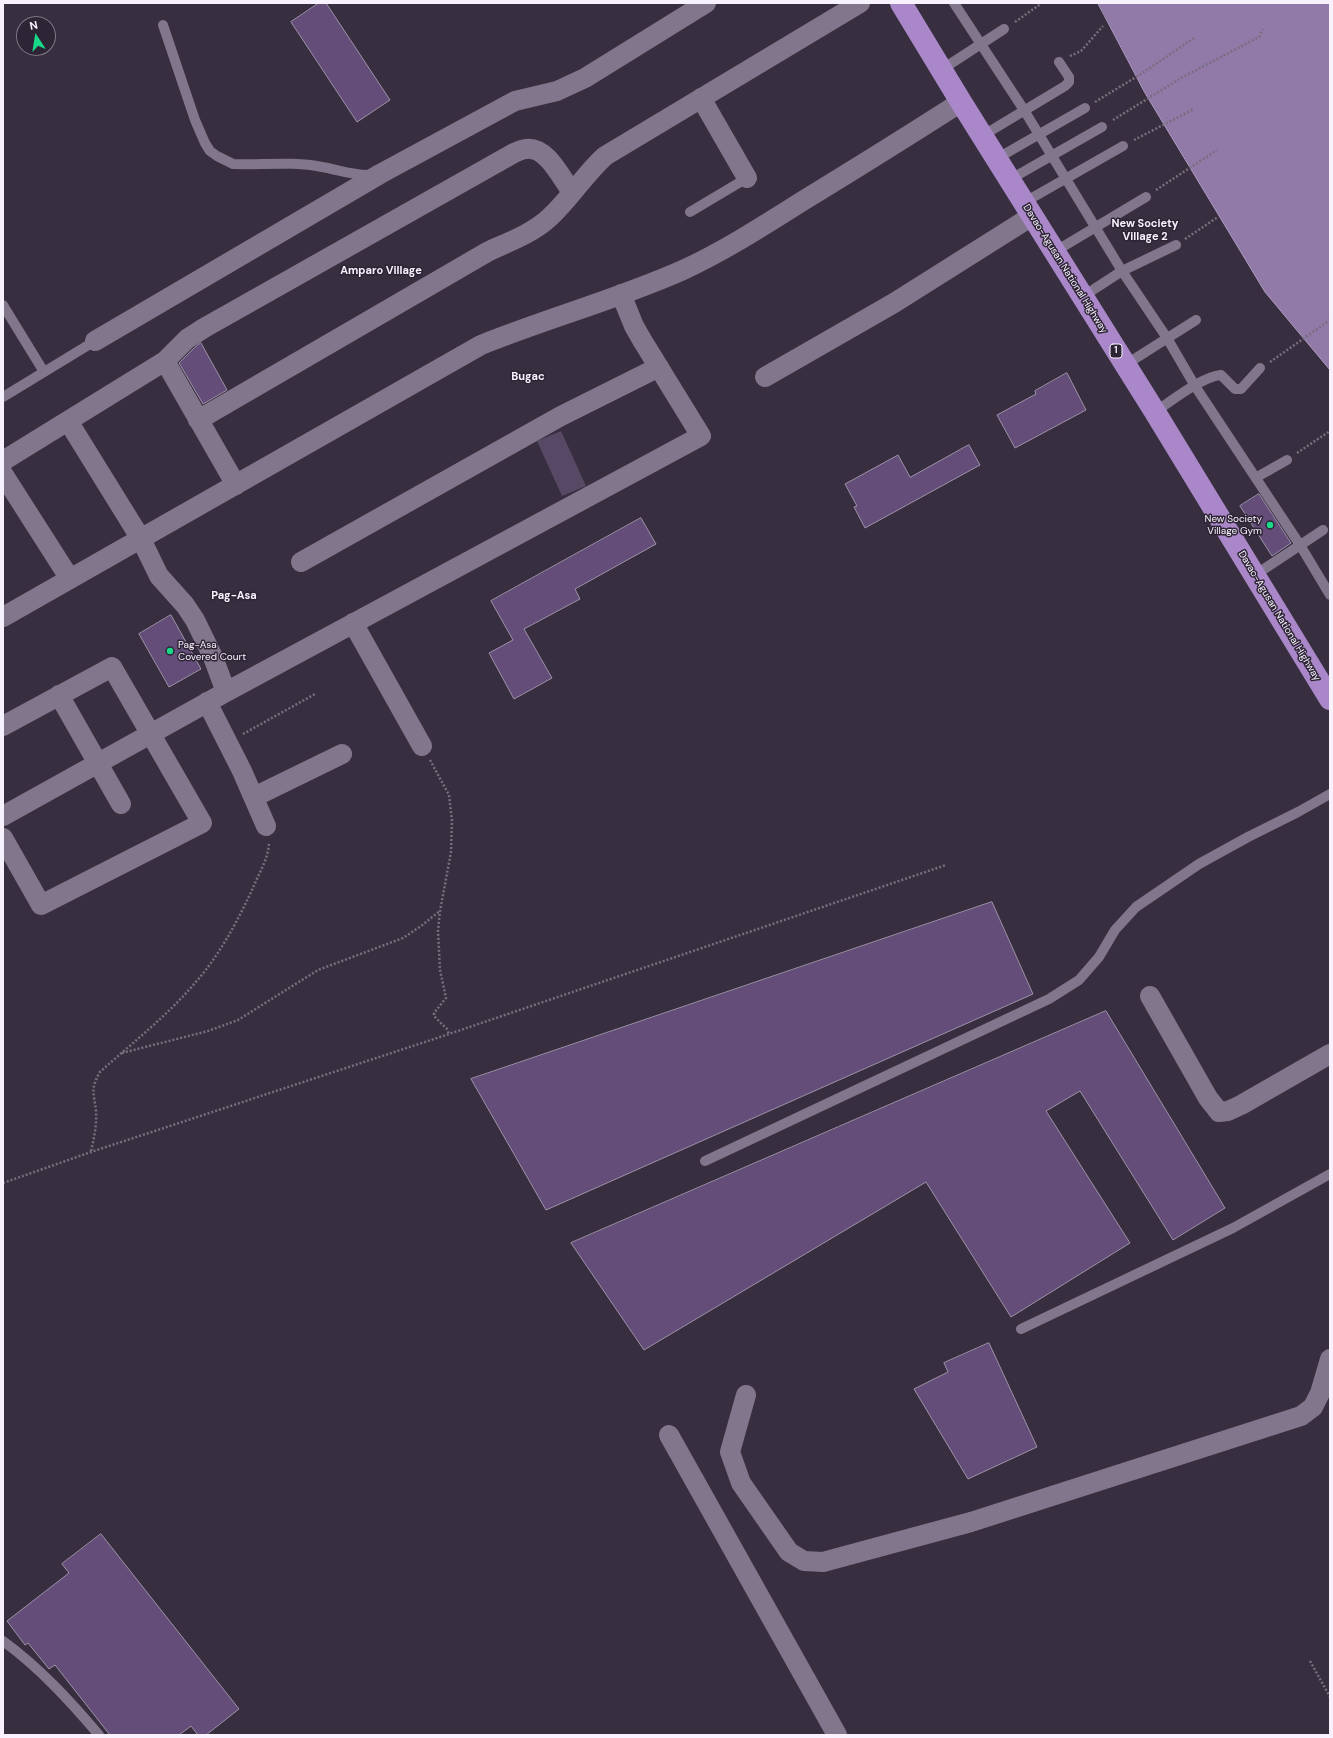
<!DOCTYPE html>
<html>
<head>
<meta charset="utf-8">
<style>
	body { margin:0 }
	#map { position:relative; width:1333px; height:1738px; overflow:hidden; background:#372e3f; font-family:"DM Sans",sans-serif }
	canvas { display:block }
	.frame { position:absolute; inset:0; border:4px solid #f8f2fe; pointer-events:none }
	.north { position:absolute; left:16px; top:16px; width:40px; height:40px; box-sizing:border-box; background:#2d2435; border:1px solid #7e7685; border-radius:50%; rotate:348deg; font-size:11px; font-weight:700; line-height:16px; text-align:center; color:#f8f2fe }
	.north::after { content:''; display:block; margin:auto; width:14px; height:18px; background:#18d989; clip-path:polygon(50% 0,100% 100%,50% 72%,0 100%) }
</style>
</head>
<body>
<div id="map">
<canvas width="1333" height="1738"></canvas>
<div class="frame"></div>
<div class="north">N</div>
</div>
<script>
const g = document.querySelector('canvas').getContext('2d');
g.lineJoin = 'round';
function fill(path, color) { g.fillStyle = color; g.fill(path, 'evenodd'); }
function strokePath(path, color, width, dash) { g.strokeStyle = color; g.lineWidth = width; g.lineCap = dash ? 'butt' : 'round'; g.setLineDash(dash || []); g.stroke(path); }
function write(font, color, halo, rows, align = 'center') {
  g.font = font + ' "DM Sans",sans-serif'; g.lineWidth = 3; g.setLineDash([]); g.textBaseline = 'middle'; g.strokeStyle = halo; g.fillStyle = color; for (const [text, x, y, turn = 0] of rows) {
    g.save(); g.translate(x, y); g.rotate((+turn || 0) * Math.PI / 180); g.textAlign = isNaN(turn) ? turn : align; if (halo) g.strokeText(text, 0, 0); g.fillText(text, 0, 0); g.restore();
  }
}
const green = new Path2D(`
	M 561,431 L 586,486 L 562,496 L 537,441 Z`);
const water = new Path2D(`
	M 1098,3 L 1330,3 L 1330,370 L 1265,292 L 1145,93 Z`);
const building = new Path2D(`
	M 319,3 L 326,3 L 390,100 L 357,122 L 291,22 Z
	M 201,343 L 227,390 L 203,404 L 179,363 L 194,348 Z
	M 1067,373 L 1086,410 L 1015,448 L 997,415 L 1036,394 L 1035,391 Z
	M 969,445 L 980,465 L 865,528 L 854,507 L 857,506 L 845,484 L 898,455 L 910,477 Z
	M 1259,494 L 1291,543 L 1272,556 L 1240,506 Z
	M 641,518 L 656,544 L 575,589 L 580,599 L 524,629 L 552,678 L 514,699 L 489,653 L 513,640 L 491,601 Z
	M 171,615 L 201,669 L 169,687 L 139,634 Z
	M 992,902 L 1033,994 L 546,1210 L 471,1079 Z
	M 1106,1011 L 1225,1208 L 1173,1240 L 1080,1091 L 1046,1111 L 1130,1243 L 1011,1317 L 926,1182 L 644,1350 L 571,1243 Z
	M 989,1343 L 1037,1447 L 968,1479 L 914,1389 L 948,1372 L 944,1363 Z
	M 101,1534 L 239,1709 L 206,1735 L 198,1735 L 191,1726 L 179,1735 L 110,1735 L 55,1665 L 49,1669 L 28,1643 L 25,1645 L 7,1621 L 69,1573 L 62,1564 Z`);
const path = new Path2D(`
	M 1015,22 L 1042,3
	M 1070,56 L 1081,51 L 1103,26
	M 1095,102 L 1141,74 L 1194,38
	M 1113,120 L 1181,78 L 1259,37 L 1263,29
	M 1134,140 L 1194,109
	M 1156,190 L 1217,150
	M 1185,239 L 1218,217
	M 1270,362 L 1330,320
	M 1297,453 L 1330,431
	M 243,734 L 315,694
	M 430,760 L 449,795 L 452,821 L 451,852 L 440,911 L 438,931 L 440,970 L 446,998 L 434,1013 L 434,1016 L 447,1029 L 449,1034
	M 122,1053 L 208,1031 L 238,1020 L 318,970 L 403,938 L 421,926 L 440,911
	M 91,1151 C 94,1138 97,1125 96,1111 C 94,1093 90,1089 100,1072 C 132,1043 167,1016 195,983 C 219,956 237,922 252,890 C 258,875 269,858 269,842
	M 3,1183 L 91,1152 L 449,1034 L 946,865
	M 1310,1661 L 1330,1697`);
const service = new Path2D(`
	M 954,3 L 1024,110 L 1122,271 L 1167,338 L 1195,386 L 1300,545 L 1330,595
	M 163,25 L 195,120 L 205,143 L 210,151 L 217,156 L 233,164 C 263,165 293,161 322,167 C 339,170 354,176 371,175
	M 941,70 L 1004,29
	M 982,136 L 1065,86 L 1069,82 L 1069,77 L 1059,62
	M 996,159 L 1085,108
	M 1009,180 L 1102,127
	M 1023,203 L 1123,146
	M 690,212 L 747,178
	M 1054,252 L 1146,197
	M 1082,297 L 1122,271 L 1176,245
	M 3,305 L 44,372
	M 1125,365 L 1196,320
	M 3,397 L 95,341
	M 1155,412 C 1171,401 1203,376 1221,375 L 1235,389 L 1241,389 L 1260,368
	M 1257,477 L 1287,460
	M 1255,575 L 1323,530
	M 705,1161 L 1049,999 L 1079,980 L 1099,957 L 1115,930 L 1136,907 L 1199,864 L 1248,837 L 1298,812 L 1330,794
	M 1021,1329 L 1233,1228 L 1330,1174
	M 3,1641 C 40,1668 70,1701 99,1735`);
const minor = new Path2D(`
	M 701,98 L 747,178
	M 95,341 L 380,174 L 515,101 L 557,91 L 585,78 L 706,3
	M 165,361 L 236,485
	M 765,377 L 894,303 L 1032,216
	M 198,420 L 489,251 C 509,242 533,233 549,218 C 570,199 584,175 605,156 L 860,3
	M 68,421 L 141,539 L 159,576 L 185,605 L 195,620 L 213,657 L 226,692
	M 3,461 L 165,361 L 187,339 L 204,328 L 514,153 C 517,152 522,149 526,149 C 547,146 561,178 572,192
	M 3,474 L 70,579
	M 301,562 L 561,416 L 659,367
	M 3,617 L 481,345 C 548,318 618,299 683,270 C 724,251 763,226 801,202 C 855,169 908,136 961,102
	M 353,623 L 422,746
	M 59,695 L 121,804
	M 207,702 L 242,771 L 266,826
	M 3,726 L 112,667 L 202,823 L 41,905 L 3,838
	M 254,797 L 342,754
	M 3,816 L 226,692 L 701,436 L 642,340 L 634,326 L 621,294
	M 1150,996 L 1208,1098 L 1219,1112 L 1228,1111 L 1241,1105 L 1330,1054
	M 746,1395 L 730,1452 L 741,1483 L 789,1552 L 804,1561 L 823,1562 L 971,1522 L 1301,1416 L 1313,1407 L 1320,1393 L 1330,1359
	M 669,1435 L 837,1735`);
const trunk = new Path2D(`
	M 901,3 L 961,102 L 1155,412 L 1330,699`);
const markers = [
	[1270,525,4,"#18d989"],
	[170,651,4,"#18d989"]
];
const shields = [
	[1116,351,12]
];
const shieldNames = [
	["1",1116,351]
];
const streetNames = [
	["Davao-Agusan National Highway",1065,269,58],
	["Davao-Agusan National Highway",1279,616,59]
];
const poiNames = [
	["New Society",1262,519],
	["Village Gym",1262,531],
	["Pag-Asa",178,645,"left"],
	["Covered Court",178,657,"left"]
];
const neighbourhoodNames = [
	["New Society",1145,224],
	["Village 2",1145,237],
	["Amparo Village",381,271],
	["Bugac",528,377],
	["Pag-Asa",234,596]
];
fill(green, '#574965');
fill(water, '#9179a8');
strokePath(water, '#b09dc2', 1);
fill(building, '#644d79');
strokePath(building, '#9d93a8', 1);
strokePath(path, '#776f7e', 2.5, [2, 2]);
strokePath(service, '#81768b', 10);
strokePath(minor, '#81768b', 20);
strokePath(trunk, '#a987c8', 22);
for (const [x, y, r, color] of markers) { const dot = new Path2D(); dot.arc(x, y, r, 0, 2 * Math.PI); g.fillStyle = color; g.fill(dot); strokePath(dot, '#2d2435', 1.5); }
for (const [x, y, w] of shields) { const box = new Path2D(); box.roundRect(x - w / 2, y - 7, w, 14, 3); g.fillStyle = '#2d2435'; g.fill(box); strokePath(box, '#f8f2fe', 1); }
write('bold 9px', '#f8f2fe', null, shieldNames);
write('10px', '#f8f2fe', '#2d2435', streetNames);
write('10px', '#f8f2fe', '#2d2435', poiNames, 'right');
write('bold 11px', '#f8f2fe', '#2d2435', neighbourhoodNames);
</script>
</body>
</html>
